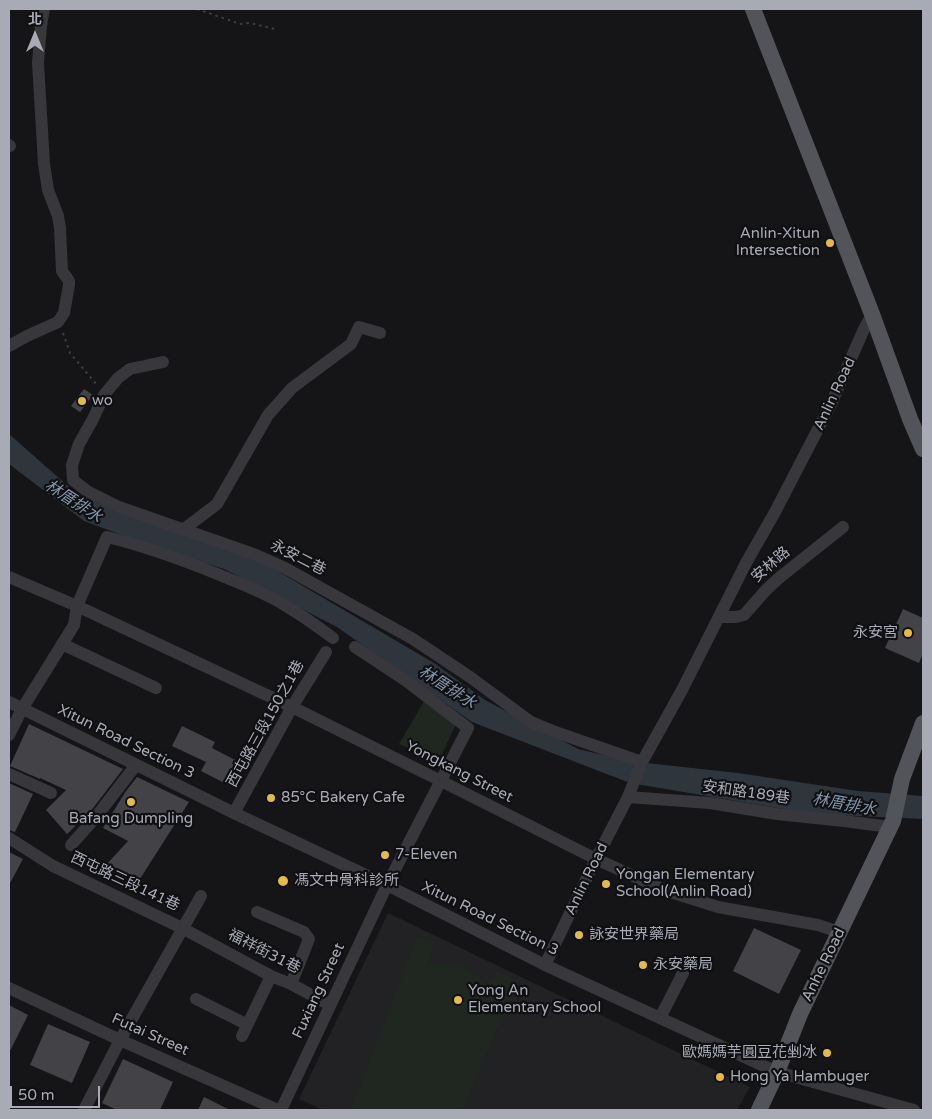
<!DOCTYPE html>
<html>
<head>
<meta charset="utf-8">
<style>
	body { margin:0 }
	#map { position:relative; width:932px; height:1119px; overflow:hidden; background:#151517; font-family:"Varela Round","Noto Sans TC",sans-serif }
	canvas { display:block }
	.frame { position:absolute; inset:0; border:10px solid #a8abb6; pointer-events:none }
	.north { position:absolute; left:10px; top:10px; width:50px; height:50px; -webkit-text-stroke:4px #101012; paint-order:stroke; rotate:0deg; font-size:14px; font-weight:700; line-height:20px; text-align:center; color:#a8abb6 }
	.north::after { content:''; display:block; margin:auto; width:18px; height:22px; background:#a8abb6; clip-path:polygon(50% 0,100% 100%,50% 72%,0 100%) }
	.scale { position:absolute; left:10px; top:1086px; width:90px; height:22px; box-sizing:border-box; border:2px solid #a8abb6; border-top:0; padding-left:6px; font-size:15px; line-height:18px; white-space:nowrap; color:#a8abb6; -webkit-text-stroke:4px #101012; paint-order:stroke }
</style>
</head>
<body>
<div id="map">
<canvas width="932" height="1119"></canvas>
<div class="frame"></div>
<div class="north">北</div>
<div class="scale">50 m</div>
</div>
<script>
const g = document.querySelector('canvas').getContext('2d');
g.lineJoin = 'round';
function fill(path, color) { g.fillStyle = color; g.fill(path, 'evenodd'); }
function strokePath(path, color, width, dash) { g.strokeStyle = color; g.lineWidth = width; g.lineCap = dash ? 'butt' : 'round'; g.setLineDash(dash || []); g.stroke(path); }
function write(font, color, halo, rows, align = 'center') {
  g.font = font + ' "Varela Round","Noto Sans TC",sans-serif'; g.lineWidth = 4.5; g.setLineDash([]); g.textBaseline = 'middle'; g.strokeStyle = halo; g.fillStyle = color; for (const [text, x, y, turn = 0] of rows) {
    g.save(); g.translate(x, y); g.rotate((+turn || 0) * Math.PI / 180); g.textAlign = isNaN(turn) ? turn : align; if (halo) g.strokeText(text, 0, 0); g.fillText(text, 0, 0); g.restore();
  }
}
const built = new Path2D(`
	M 388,913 L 750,1087 L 737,1110 L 323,1110 L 299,1099 Z`);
const green = new Path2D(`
	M 424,701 L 456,724 L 439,761 L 399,744 Z
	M 417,937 L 435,941 L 426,967 C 452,958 471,966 486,987 L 496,971 L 518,980 L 462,1110 L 351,1110 Z`);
const water = new Path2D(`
	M 9,434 L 76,493 L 173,531 L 264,563 L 434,663 L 485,700 L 578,749 L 628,761 L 738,773 L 858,791 L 923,796 L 923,819 L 814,814 L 630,783 L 472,722 L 337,627 L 224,569 L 149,545 L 84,521 L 9,464 Z`);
const building = new Path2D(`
	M 84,389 L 93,395 L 80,412 L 71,406 Z
	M 903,609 L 923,618 L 923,653 L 919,663 L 885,648 Z
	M 29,724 L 123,769 L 90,812 L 67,834 L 46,810 L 66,790 L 40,778 L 40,779 L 10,766 Z
	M 182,726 L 215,742 L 212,748 L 245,765 L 234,788 L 201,771 L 206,762 L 172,746 Z
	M 137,777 L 189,802 L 138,882 L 106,865 L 128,841 L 103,828 L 126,791 Z
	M 9,783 L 33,794 L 15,832 L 9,830 Z
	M 9,852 L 23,859 L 9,885 Z
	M 754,928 L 801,950 L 779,994 L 733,971 Z
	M 9,1005 L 28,1015 L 9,1053 Z
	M 48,1024 L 90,1042 L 72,1083 L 30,1065 Z
	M 123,1059 L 173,1082 L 160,1110 L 117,1110 L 102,1103 Z
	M 204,1097 L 230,1110 L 198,1110 Z`);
const path = new Path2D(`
	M 197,9 L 240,24 L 250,23 L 275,29
	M 63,333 L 70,353 L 97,385`);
const minor = new Path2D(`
	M 9,145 L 10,146
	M 9,346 L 27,336 L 58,322 L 64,313 L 69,285 L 69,281 L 62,271 L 60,228 L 58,216 L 48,190 L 44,164 L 38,63 L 41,26 L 44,9
	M 163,362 L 130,369 L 118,378 L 104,395 L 93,419 L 79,444 L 72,465 L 73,480 L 87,491 L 119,507 L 256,555 L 285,568 L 413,639 L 470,677 L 531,722 L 558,733 L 642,762
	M 184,529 L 217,504 L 268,415 L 292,388 L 351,344 L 359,327 L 380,333
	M 9,577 L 77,606 L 292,707 L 441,781 L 596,859 L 664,890 L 718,907 L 818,925 L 839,932
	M 719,617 L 736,617 L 744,615 L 766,590 L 779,578 L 843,527
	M 62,644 L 156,688
	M 9,702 L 234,813 L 387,885 L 545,965 L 777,1072 L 914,1110
	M 9,735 L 22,709 L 74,625 L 77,606 L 107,537 C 145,546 183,560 220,575 C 241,584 263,592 283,604 C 300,614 317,626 333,638
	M 9,774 L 51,793
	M 628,797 L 710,803 L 777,814 L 844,821 L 890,827
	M 234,813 L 292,707 L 326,652
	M 9,838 L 53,866 L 182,928 L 271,976 L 291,984 L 330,1005
	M 71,845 L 96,817 L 136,765
	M 257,912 L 304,932 L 309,939 L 291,984
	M 545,965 L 596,859 L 628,797 L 642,762 L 682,690 L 746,563 L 775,512 L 831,404 L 864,329 L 872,314
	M 9,988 L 120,1040 L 278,1110
	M 196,999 L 246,1024
	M 660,1018 L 683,973
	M 242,1036 L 271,976
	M 84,1110 L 120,1040 L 201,896
	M 281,1110 L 387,885 L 468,728 L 405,680 L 355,647`);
const major = new Path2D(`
	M 753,9 L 872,314 L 910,419 L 923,449
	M 759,1110 L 777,1072 L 800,1014 L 893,821 L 902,779 L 923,723`);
const markers = [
	[830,243,5,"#e4ba41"],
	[82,401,5,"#e4ba41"],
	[908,633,5,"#e4ba41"],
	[271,798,5,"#e4ba41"],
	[131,802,5,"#e4ba41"],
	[385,855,5,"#e4ba41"],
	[283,881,6,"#e4ba41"],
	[606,884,5,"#e4ba41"],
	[579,935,5,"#e4ba41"],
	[643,965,5,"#e4ba41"],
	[458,1000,5,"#e4ba41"],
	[827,1053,5,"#e4ba41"],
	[720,1077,5,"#e4ba41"]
];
const poiNames = [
	["Anlin-Xitun",820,234,"right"],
	["Intersection",820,251,"right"],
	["wo",92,401],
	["永安宮",898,633,"right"],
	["85°C Bakery Cafe",281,798],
	["Bafang Dumpling",131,819,"center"],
	["7-Eleven",395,855],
	["Yongan Elementary",616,875],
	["School(Anlin Road)",616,892],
	["馮文中骨科診所",294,881],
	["詠安世界藥局",589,935],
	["永安藥局",653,965],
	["Yong An",468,991],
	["Elementary School",468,1008],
	["歐媽媽芋圓豆花剉冰",817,1053,"right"],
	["Hong Ya Hambuger",730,1077]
];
const streetNames = [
	["Anlin Road",835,394,-65],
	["永安二巷",298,558,27],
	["安林路",771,565,-41],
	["西屯路三段150之1巷",266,724,-61],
	["Xitun Road Section 3",126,742,26],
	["Yongkang Street",459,772,27],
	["安和路189巷",746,793,8],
	["Anlin Road",587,879,-64],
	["西屯路三段141巷",125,882,25],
	["Xitun Road Section 3",490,919,26],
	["福祥街31巷",264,952,27],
	["Anhe Road",824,965,-64],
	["Fuxiang Street",319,991,-65],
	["Futai Street",150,1035,24]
];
const waterNames = [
	["林厝排水",73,502,33],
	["林厝排水",447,688,33],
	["林厝排水",844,805,10]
];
fill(built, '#222124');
fill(green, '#202721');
fill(water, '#2e353c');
fill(building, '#424247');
strokePath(path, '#3d3e43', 2, [2.5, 4]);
strokePath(minor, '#37373c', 12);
strokePath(major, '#53545a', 16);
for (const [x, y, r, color] of markers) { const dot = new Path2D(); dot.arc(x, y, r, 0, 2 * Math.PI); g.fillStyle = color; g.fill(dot); strokePath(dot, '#101012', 2); }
write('15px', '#a8abb6', '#101012', poiNames, 'left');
write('15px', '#a8abb6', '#101012', streetNames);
write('italic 16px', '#8296ae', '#101012', waterNames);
</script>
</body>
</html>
